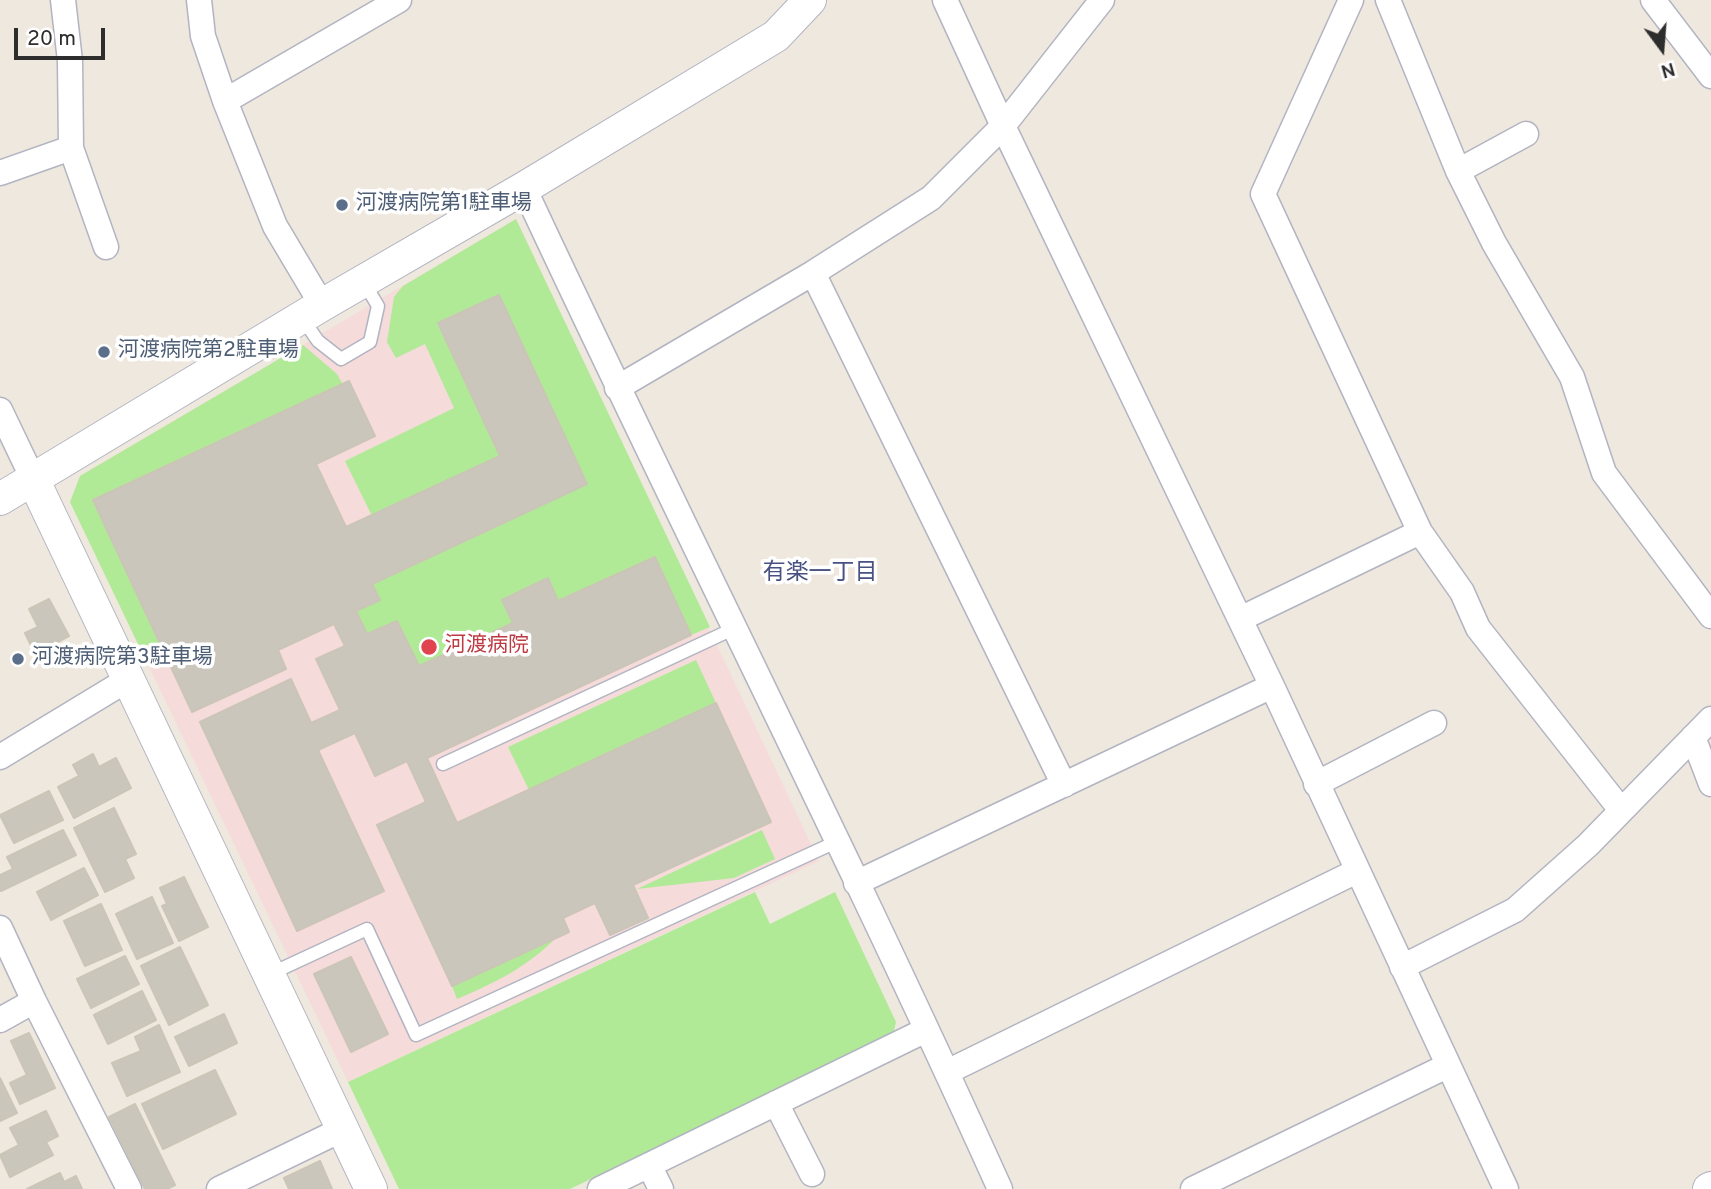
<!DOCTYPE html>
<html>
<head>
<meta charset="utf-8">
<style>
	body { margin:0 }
	#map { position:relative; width:1711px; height:1189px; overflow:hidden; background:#efe8de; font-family:Overpass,sans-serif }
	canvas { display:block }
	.north { position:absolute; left:1627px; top:14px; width:70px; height:70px; -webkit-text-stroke:5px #fff; paint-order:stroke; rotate:164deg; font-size:19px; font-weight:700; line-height:28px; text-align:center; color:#2d2d2d }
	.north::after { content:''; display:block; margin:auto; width:24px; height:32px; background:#2d2d2d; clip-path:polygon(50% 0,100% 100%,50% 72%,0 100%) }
	.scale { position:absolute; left:14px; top:28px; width:91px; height:32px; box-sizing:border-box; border:4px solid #2d2d2d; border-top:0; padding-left:9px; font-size:21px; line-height:24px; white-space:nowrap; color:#2d2d2d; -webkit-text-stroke:5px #fff; paint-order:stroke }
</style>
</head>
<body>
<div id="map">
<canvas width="1711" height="1189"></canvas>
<div class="north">N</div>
<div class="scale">20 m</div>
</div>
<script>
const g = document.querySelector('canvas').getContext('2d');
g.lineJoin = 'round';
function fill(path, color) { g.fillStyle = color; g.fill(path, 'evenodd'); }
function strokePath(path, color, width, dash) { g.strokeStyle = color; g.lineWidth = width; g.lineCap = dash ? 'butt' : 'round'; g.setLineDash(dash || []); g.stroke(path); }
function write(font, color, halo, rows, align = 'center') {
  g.font = font + ' Overpass,"Noto Sans JP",sans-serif'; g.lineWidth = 7; g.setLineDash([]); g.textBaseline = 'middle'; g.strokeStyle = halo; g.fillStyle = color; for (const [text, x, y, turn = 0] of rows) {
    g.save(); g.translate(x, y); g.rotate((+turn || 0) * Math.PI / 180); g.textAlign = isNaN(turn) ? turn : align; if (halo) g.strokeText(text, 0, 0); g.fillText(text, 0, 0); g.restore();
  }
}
const medical = new Path2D(`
	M 516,219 L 819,861 L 348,1082 L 70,502 L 80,476 Z`);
const green = new Path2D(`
	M 516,219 L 710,627 L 691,635 L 654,557 L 558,601 L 548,579 L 513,623 L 419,666 L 397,621 L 367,634 L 356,611 L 379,600 L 372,584 L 587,484 L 499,295 L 438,323 L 500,456 L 372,516 L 345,461 L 454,408 L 425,344 L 396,358 L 387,342 L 394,297 L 403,286 Z
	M 303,345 L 337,374 L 343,385 L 93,500 L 167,659 L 149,667 L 70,502 L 80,476 Z
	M 696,660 L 716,703 L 529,790 L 508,747 Z
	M 762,830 L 775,859 L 734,878 L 637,889 Z
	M 755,892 L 770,924 L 835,892 L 896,1022 L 893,1035 L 570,1189 L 399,1189 L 348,1082 Z
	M 556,938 C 527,967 495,983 457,999 L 452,986 Z`);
const building = new Path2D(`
	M 499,295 L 587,484 L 372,584 L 380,600 L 356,611 L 367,634 L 397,621 L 419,666 L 513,623 L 502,600 L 548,578 L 558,601 L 655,557 L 691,635 L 427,758 L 457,823 L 716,703 L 771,822 L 633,885 L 648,918 L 610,935 L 595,903 L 563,918 L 569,932 L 452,986 L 377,825 L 426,802 L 407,761 L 375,776 L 355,733 L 318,750 L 384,891 L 297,931 L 200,722 L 291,679 L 311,723 L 340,710 L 316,659 L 345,646 L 334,624 L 278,650 L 286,669 L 192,712 L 93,500 L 349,381 L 375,436 L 316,464 L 346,527 L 500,456 L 438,323 Z
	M 49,599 L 69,636 L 35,654 L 25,633 L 38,627 L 29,609 Z
	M 93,754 L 99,767 L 116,758 L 131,788 L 74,818 L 58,787 L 79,776 L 73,765 Z
	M 49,791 L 63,820 L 14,843 L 0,815 Z
	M 114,808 L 136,854 L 125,859 L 134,878 L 105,892 L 74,828 Z
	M 63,830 L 76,855 L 1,891 L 0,875 L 13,869 L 7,857 Z
	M 84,868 L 98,895 L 51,920 L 37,892 Z
	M 184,877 L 208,927 L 179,941 L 162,906 L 167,904 L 160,888 Z
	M 152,897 L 173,943 L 137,959 L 116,914 Z
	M 101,904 L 122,950 L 85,966 L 64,921 Z
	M 180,947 L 208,1005 L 169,1025 L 141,966 Z
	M 125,956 L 139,984 L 91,1008 L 77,979 Z
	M 351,957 L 388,1034 L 351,1052 L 314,974 Z
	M 142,991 L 156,1020 L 108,1044 L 94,1015 Z
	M 224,1014 L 237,1043 L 189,1066 L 175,1037 Z
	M 159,1025 L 180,1072 L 127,1096 L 112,1063 L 141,1051 L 135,1037 Z
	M 29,1033 L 55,1088 L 20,1104 L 10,1083 L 27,1075 L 11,1041 Z
	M 215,1070 L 236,1114 L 163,1149 L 142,1104 Z
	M 0,1078 L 17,1113 L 0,1121 Z
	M 135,1104 L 175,1185 L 167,1189 L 145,1189 L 109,1117 Z
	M 46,1111 L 58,1136 L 46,1142 L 53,1155 L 10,1177 L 0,1155 L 19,1145 L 10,1128 Z
	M 320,1161 L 332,1189 L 289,1189 L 284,1178 Z
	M 60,1173 L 64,1182 L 76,1176 L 82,1189 L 27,1189 Z`);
const service = new Path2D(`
	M 302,318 L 318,341 L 341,359 L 370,342 L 378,306 L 363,281
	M 443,764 L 733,629
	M 270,974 L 367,929 L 416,1035 L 836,842`);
const minor = new Path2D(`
	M 199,0 L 203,36 L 225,101 L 275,226 L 322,305
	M 945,0 L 1003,126 L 1272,686 L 1506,1189
	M 1351,0 L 1263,194 L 1420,532 L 1462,592 L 1478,628 L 1621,810
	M 1388,0 L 1458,171 L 1494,243 L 1572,377 L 1604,473 L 1711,616
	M 1653,0 L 1711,76
	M 225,101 L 399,0
	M 71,148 L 106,247
	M 1458,171 L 1526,134
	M 0,173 L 71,148 L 70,61 L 63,0
	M 524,188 C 680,523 848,852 1000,1189
	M 813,273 L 1064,785
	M 617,388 L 813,273 L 931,198 L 1003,126 L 1102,0
	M 0,410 L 33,479
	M 1240,619 L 1420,532
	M 1693,737 L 1711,784
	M 0,757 L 127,680
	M 1316,784 L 1434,723
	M 856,883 L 1272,686
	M 0,928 L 34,1001 L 129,1189
	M 1402,967 L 1515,910 L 1588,845 L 1711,719
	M 0,1020 L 34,1001
	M 947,1072 L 1357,871
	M 776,1103 L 812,1174
	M 649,1165 L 661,1189
	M 219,1189 L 343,1129
	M 600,1189 L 926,1030
	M 1193,1189 L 1447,1066`);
const tertiary = new Path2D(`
	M 33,479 L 371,1189
	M 0,499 L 322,305 L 524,188 L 776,36 L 810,0
	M 1709,1189 L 1711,1188`);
const markers = [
	[342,205,7,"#5c6f8a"],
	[104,352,7,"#5c6f8a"],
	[429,647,9,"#e0444e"],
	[18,659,7,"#5c6f8a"]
];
const serviceNames = [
	["河渡病院第1駐車場",356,205],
	["河渡病院第2駐車場",118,352],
	["河渡病院第3駐車場",32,659]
];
const healthNames = [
	["河渡病院",445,647]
];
const neighbourhoodNames = [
	["有楽一丁目",820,574]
];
fill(medical, '#f6dbdb');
fill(green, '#b0ea96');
fill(building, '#cbc6bc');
strokePath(building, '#cbc5b7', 2);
strokePath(service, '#b2b4c1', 15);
strokePath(minor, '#b2b4c1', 27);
strokePath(tertiary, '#b2b4c1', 34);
strokePath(service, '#fff', 12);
strokePath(minor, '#fff', 24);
strokePath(tertiary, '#fff', 32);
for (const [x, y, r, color] of markers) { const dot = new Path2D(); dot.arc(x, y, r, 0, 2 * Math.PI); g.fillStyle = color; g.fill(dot); strokePath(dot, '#fff', 2.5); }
write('21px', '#4e5e75', '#fff', serviceNames, 'left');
write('21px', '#be3a42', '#fff', healthNames, 'left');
write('23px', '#485182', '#fff', neighbourhoodNames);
</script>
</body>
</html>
